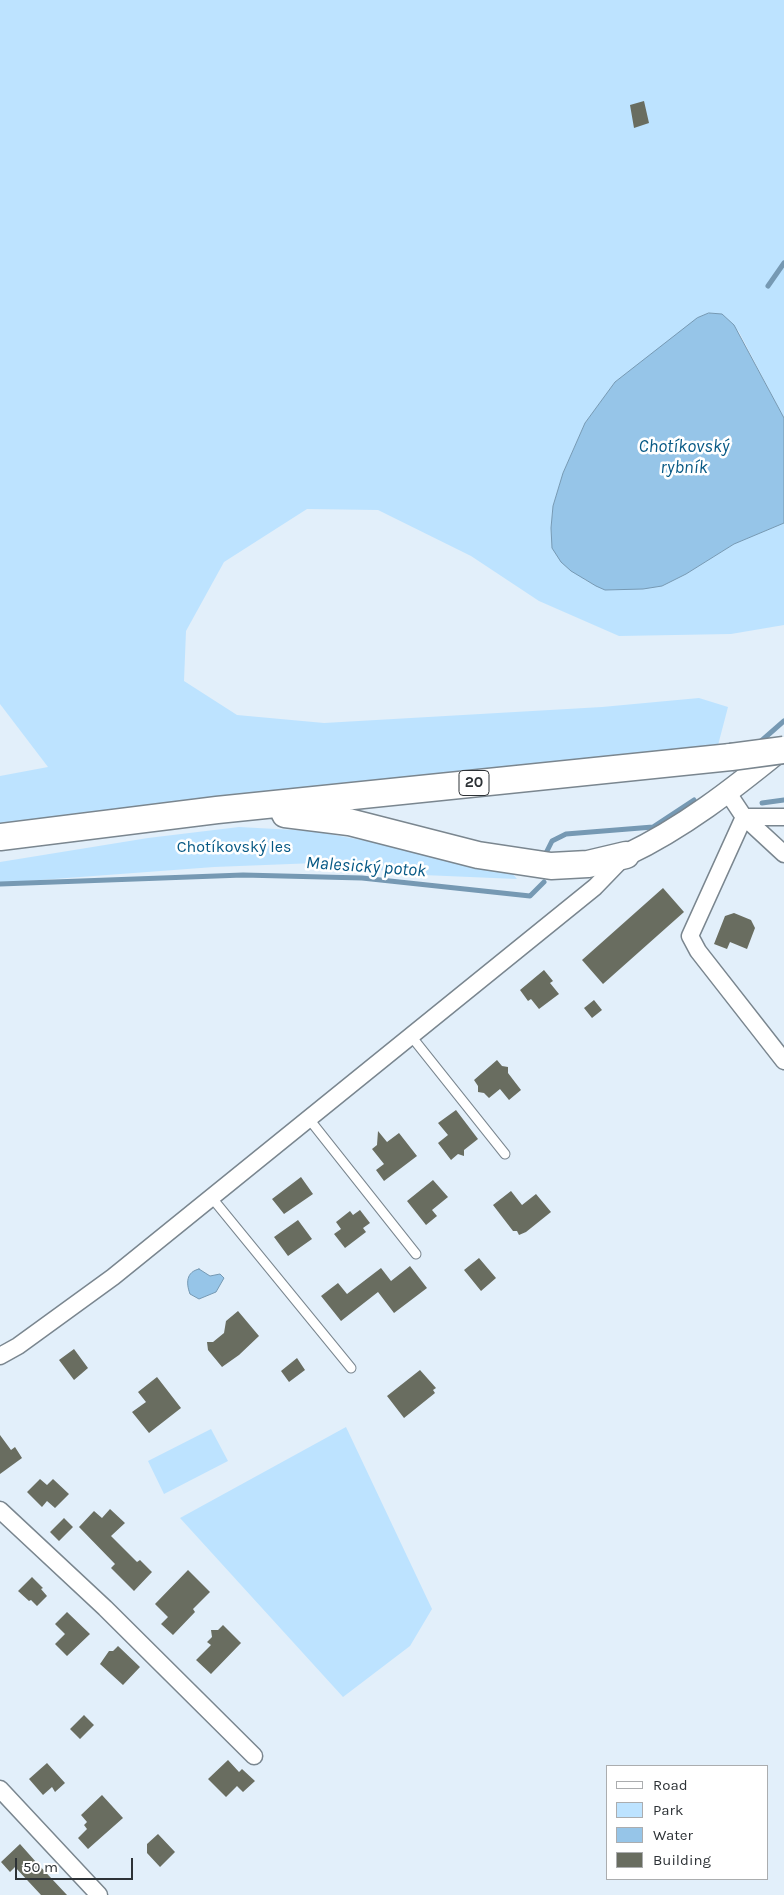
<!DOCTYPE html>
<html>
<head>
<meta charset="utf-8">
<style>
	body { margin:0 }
	#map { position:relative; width:784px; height:1895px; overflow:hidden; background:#e2effa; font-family:Karla,sans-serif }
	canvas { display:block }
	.legend { position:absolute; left:606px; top:1765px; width:162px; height:115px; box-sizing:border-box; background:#fff; border:1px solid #abadaf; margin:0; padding:6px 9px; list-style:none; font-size:15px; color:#2d3236 }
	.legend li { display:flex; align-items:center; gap:10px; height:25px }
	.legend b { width:25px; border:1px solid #abadaf }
	.scale { position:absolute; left:15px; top:1858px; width:118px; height:22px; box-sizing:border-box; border:2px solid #2d3236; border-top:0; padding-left:6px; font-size:15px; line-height:18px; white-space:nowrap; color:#2d3236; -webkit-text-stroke:4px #fff; paint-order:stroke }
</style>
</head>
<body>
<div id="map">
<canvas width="784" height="1895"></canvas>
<ul class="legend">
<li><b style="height:6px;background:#fff"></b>Road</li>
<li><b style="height:14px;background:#bde3ff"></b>Park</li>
<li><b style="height:14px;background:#96c5e8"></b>Water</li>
<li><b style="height:14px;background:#696d60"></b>Building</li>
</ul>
<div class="scale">50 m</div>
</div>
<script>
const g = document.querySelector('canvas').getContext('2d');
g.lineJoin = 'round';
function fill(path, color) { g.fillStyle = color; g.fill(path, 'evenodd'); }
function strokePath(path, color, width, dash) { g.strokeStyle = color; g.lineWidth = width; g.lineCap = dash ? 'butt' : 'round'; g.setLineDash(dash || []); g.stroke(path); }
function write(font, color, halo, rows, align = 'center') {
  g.font = font + ' Karla,sans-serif'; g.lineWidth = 5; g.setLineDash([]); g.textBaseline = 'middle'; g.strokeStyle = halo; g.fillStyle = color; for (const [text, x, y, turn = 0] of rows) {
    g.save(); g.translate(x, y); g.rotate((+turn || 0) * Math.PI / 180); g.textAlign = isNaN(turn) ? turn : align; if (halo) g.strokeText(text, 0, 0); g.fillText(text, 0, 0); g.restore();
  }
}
const green = new Path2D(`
	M 0,0 L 784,0 L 784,418 L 739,332 L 722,314 L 709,313 L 615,382 L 585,423 L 563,473 L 553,506 L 551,528 L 552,548 L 585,580 L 606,590 L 662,586 L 686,574 L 734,544 L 784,523 L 784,625 L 731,634 L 619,636 L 539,601 L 471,556 L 378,510 L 307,509 L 224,562 L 186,631 L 184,681 L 237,715 L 324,723 L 602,707 L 699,698 L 728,707 L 717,749 L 0,830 L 0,776 L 48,767 L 0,704 Z
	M 239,827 L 313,831 L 507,867 L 517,879 L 423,875 L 316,863 L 214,867 L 0,883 L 0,862 L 148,838 Z
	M 346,1427 L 432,1609 L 410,1646 L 343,1697 L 180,1518 Z
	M 211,1429 L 228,1461 L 164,1494 L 148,1461 Z`);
const water = new Path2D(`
	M 709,313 L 722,314 L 734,325 L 784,418 L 784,523 L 734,544 L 686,574 L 662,586 L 643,589 L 605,590 L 596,586 L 571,571 L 561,562 L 552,548 L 551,528 L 553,506 L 563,473 L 585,423 L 615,382 L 697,318 Z
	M 199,1269 L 210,1276 L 220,1274 L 224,1278 L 216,1292 L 199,1299 L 190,1294 C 186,1283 186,1272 199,1269 Z`);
const stream = new Path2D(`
	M 768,286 L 784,263
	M 760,742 L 784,721
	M 762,803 L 784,800
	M 546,853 L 552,841 L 566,834 L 653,827 L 694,800
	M 0,884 L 243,875 L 362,878 L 530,896 L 544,882`);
const building = new Path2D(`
	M 644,101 L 649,123 L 634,128 L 630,105 Z
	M 663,888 L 684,912 L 603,984 L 582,960 Z
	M 734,913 L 751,920 L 755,928 L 747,949 L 730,942 L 727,949 L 714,944 L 725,916 Z
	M 544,970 L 553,981 L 550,983 L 559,994 L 539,1009 L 531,999 L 528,1001 L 520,990 Z
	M 594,1000 L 602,1010 L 592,1018 L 584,1008 Z
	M 497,1060 L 502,1066 L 508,1067 L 508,1073 L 521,1090 L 509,1100 L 500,1089 L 489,1098 L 484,1093 L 478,1092 L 478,1086 L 474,1080 Z
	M 456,1110 L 478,1139 L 464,1150 L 464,1156 L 458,1154 L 451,1160 L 438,1143 L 448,1135 L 438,1123 Z
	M 378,1131 L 387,1142 L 399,1133 L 417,1156 L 384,1181 L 376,1170 L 384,1164 L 372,1149 L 377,1145 Z
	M 301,1177 L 313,1194 L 284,1214 L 272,1199 Z
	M 433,1180 L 448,1197 L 432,1210 L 437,1216 L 426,1225 L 407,1201 Z
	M 511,1191 L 522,1205 L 536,1194 L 551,1212 L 526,1232 L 519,1235 L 517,1231 L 513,1231 L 493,1205 Z
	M 360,1210 L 370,1223 L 363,1228 L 366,1232 L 345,1248 L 334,1234 L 341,1229 L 336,1222 L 350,1211 L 353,1215 Z
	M 298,1220 L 312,1239 L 288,1256 L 274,1237 Z
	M 479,1258 L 496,1278 L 481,1291 L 464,1270 Z
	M 410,1266 L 427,1288 L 394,1313 L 378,1292 L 341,1321 L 321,1296 L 338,1283 L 347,1294 L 381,1268 L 391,1281 Z
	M 238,1311 L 259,1336 L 239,1355 L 222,1367 L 208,1350 L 207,1342 L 213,1342 L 224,1333 L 226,1321 Z
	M 74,1349 L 88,1368 L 74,1380 L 59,1360 Z
	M 297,1358 L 305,1370 L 289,1382 L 281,1371 Z
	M 420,1370 L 436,1388 L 433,1390 L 435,1393 L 404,1418 L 387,1396 Z
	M 157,1377 L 181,1408 L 149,1433 L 132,1412 L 146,1402 L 138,1392 Z
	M 0,1435 L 11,1450 L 15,1447 L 22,1458 L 0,1474 Z
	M 40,1479 L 47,1485 L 53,1479 L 69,1494 L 55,1508 L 47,1501 L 42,1507 L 27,1492 Z
	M 110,1509 L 125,1523 L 111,1536 L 137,1562 L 140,1560 L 152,1572 L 134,1591 L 111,1568 L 115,1564 L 79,1527 L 94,1511 L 102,1518 Z
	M 64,1518 L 73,1527 L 59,1541 L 50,1532 Z
	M 188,1570 L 210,1592 L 193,1609 L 195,1612 L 173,1635 L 161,1624 L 168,1617 L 155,1604 Z
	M 32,1577 L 43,1588 L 41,1589 L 47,1596 L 37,1606 L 31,1600 L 29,1601 L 18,1591 Z
	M 67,1612 L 90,1634 L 67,1656 L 55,1644 L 65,1634 L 55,1624 Z
	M 223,1625 L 241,1643 L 211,1674 L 196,1660 L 211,1645 L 207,1642 L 212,1637 L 211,1630 L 218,1630 Z
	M 118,1646 L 140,1667 L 123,1685 L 100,1664 L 109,1651 L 113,1651 Z
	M 84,1715 L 94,1725 L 80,1739 L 70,1729 Z
	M 228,1760 L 239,1772 L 242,1769 L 255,1781 L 243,1792 L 237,1786 L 226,1797 L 208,1779 Z
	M 47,1763 L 65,1783 L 55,1792 L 52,1787 L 43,1795 L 29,1779 Z
	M 102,1795 L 123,1818 L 88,1849 L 78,1838 L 87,1829 L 84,1825 L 87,1822 L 81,1815 Z
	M 158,1834 L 175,1852 L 160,1867 L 147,1853 L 147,1844 Z
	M 20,1844 L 36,1862 L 67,1895 L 41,1895 L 15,1867 L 10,1872 L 1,1862 Z`);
const service = new Path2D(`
	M 411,1036 L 505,1154
	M 309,1119 L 416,1254
	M 212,1198 L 351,1368`);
const minor = new Path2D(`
	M 728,793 L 744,817 L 784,854
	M 744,817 L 690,936 L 698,951 L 784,1061
	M 744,817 L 784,817
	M 0,1356 L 18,1346 L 113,1277 L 595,887 L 624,857
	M 0,1510 L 105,1608 L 254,1756
	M 0,1789 L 99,1895`);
const tertiary = new Path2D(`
	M 626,855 C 683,828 733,789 782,749`);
const primary = new Path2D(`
	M 285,814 L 349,822 L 478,855 L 551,866 L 588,864 L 626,855
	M 0,837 L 217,810 L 731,757`);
const primaryBridge = new Path2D(`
	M 731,757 L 784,750`);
const shields = [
	[474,783,30]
];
const shieldNames = [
	["20",474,783]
];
const parkNames = [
	["Chotíkovský les",234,847]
];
const waterNames = [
	["Chotíkovský",684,447],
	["rybník",684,468],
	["Malesický potok",366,867,4]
];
fill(green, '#bde3ff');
fill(water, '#96c5e8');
strokePath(water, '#7699b3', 1);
strokePath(stream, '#7699b3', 5);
fill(building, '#696d60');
strokePath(service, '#7a868f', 11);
strokePath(minor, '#7a868f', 19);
strokePath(tertiary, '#7a868f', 24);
strokePath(primary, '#7a868f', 29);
strokePath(service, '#fff', 9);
strokePath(minor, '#fff', 16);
strokePath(tertiary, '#fff', 21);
strokePath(primary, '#fff', 26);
strokePath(primaryBridge, '#7a868f', 29, []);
strokePath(primaryBridge, '#fff', 26);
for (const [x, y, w] of shields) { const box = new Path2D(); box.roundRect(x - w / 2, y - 12.5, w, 25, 4); g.fillStyle = '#fff'; g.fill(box); strokePath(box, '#2d3236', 1); }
write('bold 15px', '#2d3236', null, shieldNames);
write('16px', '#055884', '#fff', parkNames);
write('italic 18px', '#075985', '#fff', waterNames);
</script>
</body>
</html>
